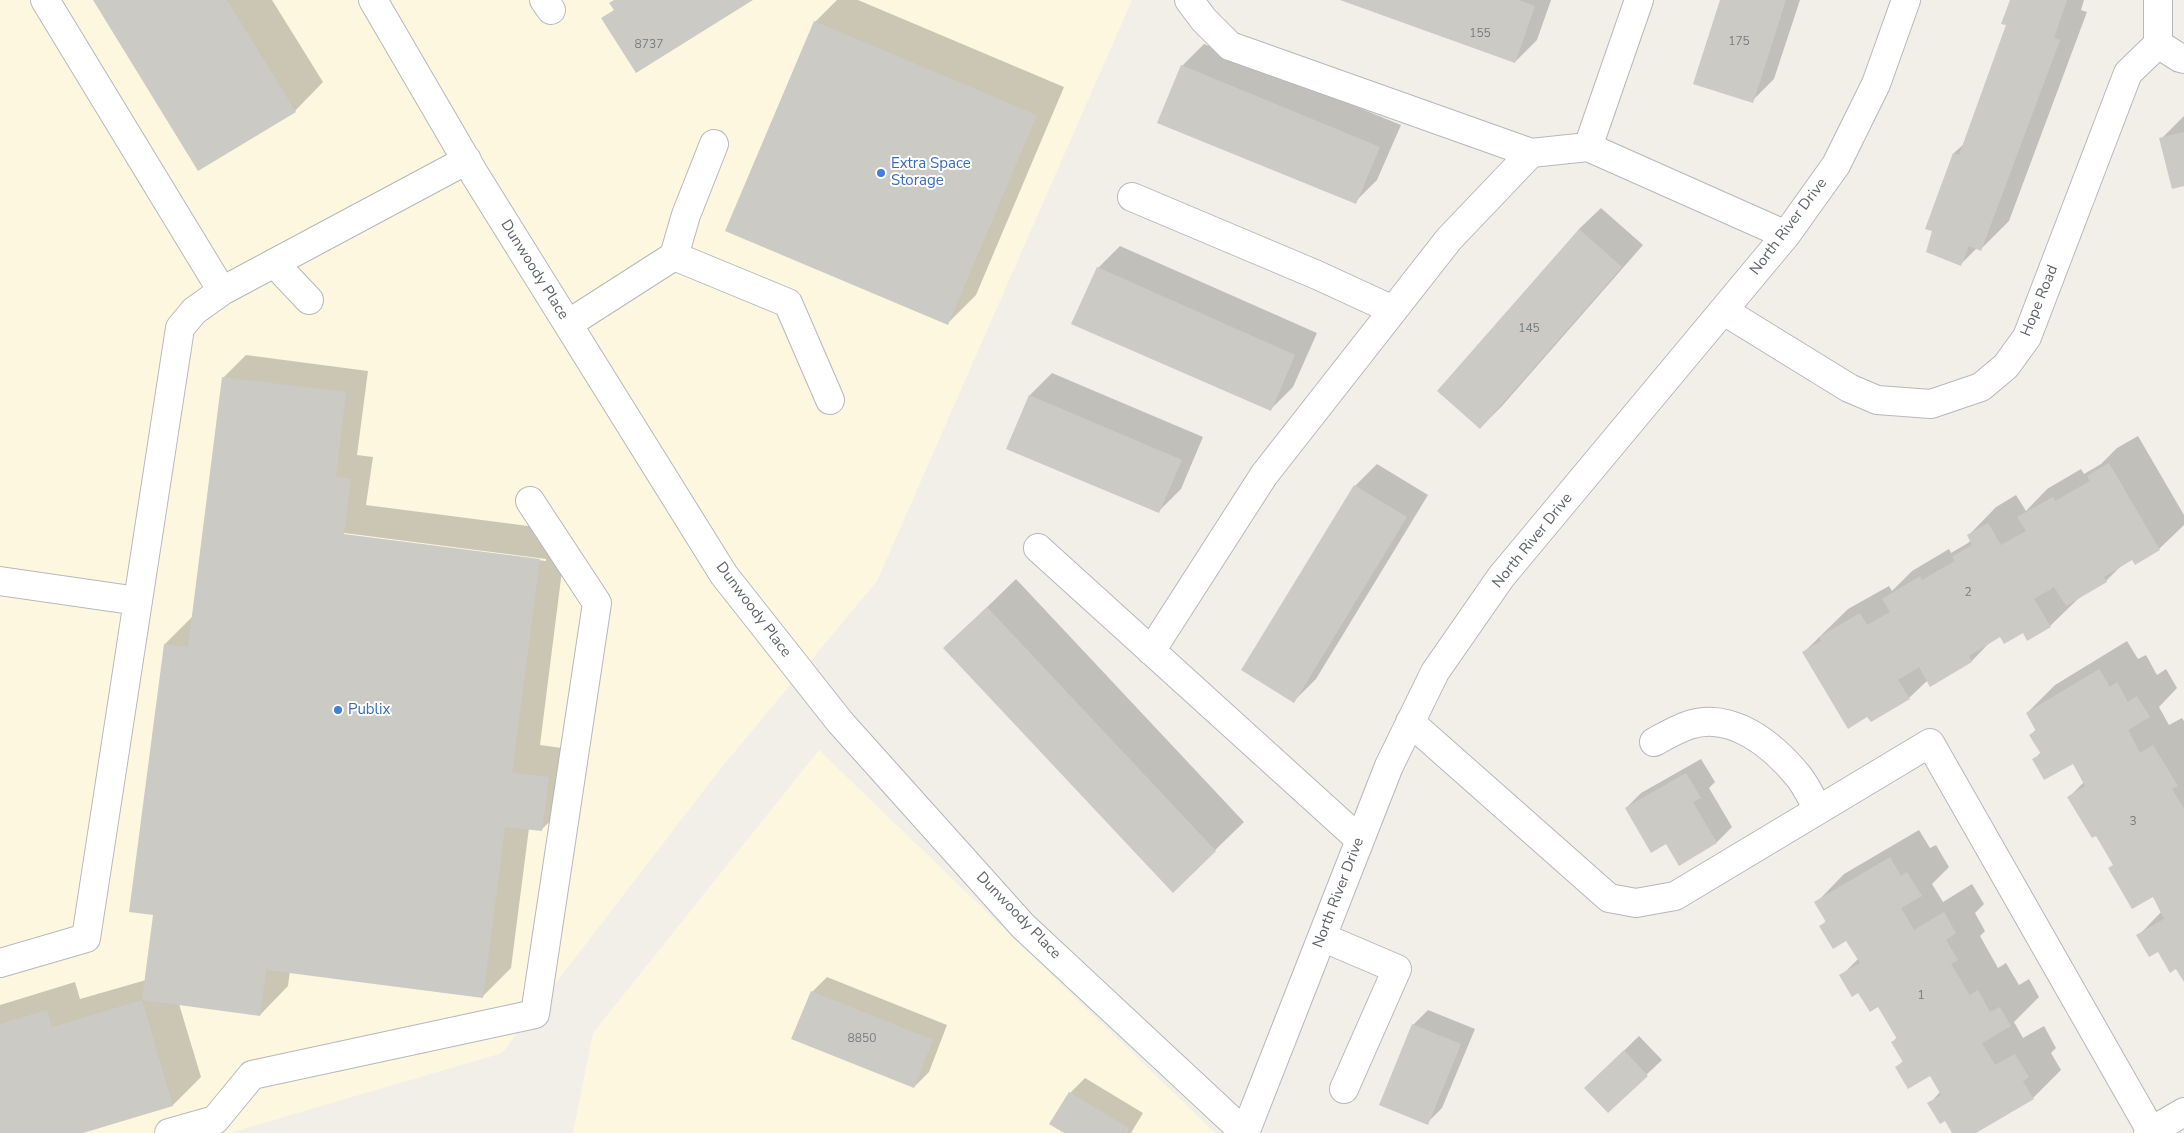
<!DOCTYPE html>
<html>
<head>
<meta charset="utf-8">
<style>
	body { margin:0 }
	canvas { display:block; background:#f1efe8 }
</style>
</head>
<body>
<canvas width="2184" height="1133"></canvas>
<script>
const g = document.querySelector('canvas').getContext('2d');
g.lineJoin = 'round';
function fill(path, color) { g.fillStyle = color; g.fill(path, 'evenodd'); }
function strokePath(path, color, width, dash) { g.strokeStyle = color; g.lineWidth = width; g.lineCap = dash ? 'butt' : 'round'; g.setLineDash(dash || []); g.stroke(path); }
function write(font, color, halo, rows, align = 'center') {
  g.font = font + ' "Nunito Sans",sans-serif'; g.lineWidth = 4; g.setLineDash([]); g.textBaseline = 'middle'; g.strokeStyle = halo; g.fillStyle = color; for (const [text, x, y, turn = 0] of rows) {
    g.save(); g.translate(x, y); g.rotate((+turn || 0) * Math.PI / 180); g.textAlign = isNaN(turn) ? turn : align; if (halo) g.strokeText(text, 0, 0); g.fillText(text, 0, 0); g.restore();
  }
}
const commercial = new Path2D(`
	M 0,0 L 1132,0 L 877,581 L 721,768 L 502,1053 L 229,1133 L 0,1133 Z
	M 819,750 L 1215,1133 L 573,1133 L 593,1033 Z`);
const shadow = new Path2D(`
	M 94,0 L 272,0 L 323,82 L 295,111 Z
	M 837,0 L 858,0 L 1064,87 L 976,295 L 948,323 L 815,22 Z
	M 1343,0 L 1551,0 L 1537,40 L 1515,62 Z
	M 1721,0 L 1800,0 L 1774,79 L 1752,101 Z
	M 2011,0 L 2084,0 L 2081,10 L 2087,12 L 2009,221 L 1981,249 L 1977,248 L 1961,264 L 1934,231 L 1927,228 L 1954,153 L 1965,143 L 2008,25 Z
	M 1204,44 L 1401,125 L 1377,180 L 1355,202 L 1182,66 Z
	M 2184,116 L 2184,184 L 2161,139 Z
	M 1601,208 L 1643,245 L 1502,406 L 1480,428 L 1579,229 Z
	M 1120,246 L 1317,333 L 1293,387 L 1271,409 L 1098,268 Z
	M 246,355 L 368,371 L 357,455 L 373,457 L 366,505 L 567,531 L 540,745 L 577,750 L 570,802 L 541,830 L 529,828 L 511,968 L 482,997 L 290,971 L 288,986 L 260,1015 L 179,1004 L 201,1077 L 173,1105 L 79,1133 L 0,1133 L 0,1005 L 75,982 L 80,999 L 146,980 L 154,914 L 165,644 L 193,616 L 224,377 ZM 228,518 L 546,559 L 546,561 L 228,520 Z
	M 1052,373 L 1203,437 L 1181,489 L 1159,511 L 1008,448 L 1030,395 Z
	M 2138,436 L 2184,515 L 2184,525 L 2159,549 L 2133,559 L 2122,565 L 2106,581 L 2079,598 L 2050,626 L 2000,636 L 1991,641 L 1972,661 L 1930,685 L 1928,680 L 1909,698 L 1804,652 L 1848,609 L 1889,586 L 1892,591 L 1912,571 L 1949,549 L 1951,553 L 1968,543 L 1971,540 L 1968,536 L 1996,507 L 2016,495 L 2026,511 L 2047,489 L 2081,469 L 2084,474 L 2101,464 L 2117,448 Z
	M 1377,464 L 1428,495 L 1316,679 L 1294,701 L 1355,486 Z
	M 1016,579 L 1244,822 L 1173,891 L 945,648 Z
	M 2127,641 L 2138,659 L 2146,655 L 2157,675 L 2166,669 L 2177,688 L 2159,707 L 2169,725 L 2182,718 L 2184,721 L 2184,979 L 2177,967 L 2158,950 L 2138,936 L 2162,911 L 2153,896 L 2114,864 L 2096,834 L 2069,797 L 2084,782 L 2073,762 L 2034,760 L 2041,752 L 2030,735 L 2037,729 L 2027,713 L 2055,685 Z
	M 1701,759 L 1715,782 L 1709,788 L 1732,827 L 1717,842 L 1680,864 L 1666,842 L 1626,808 L 1641,793 Z
	M 1919,830 L 1930,848 L 1936,845 L 1949,867 L 1932,884 L 1943,902 L 1972,884 L 1984,904 L 1975,913 L 1985,931 L 1980,936 L 1998,968 L 2006,963 L 2019,985 L 2029,979 L 2039,997 L 2014,1022 L 2023,1038 L 2044,1026 L 2056,1048 L 2051,1053 L 2061,1070 L 2033,1098 L 1974,1133 L 1953,1133 L 1945,1120 L 1929,1104 L 1940,1092 L 1930,1074 L 1897,1067 L 1904,1060 L 1893,1042 L 1897,1037 L 1879,1006 L 1859,992 L 1841,976 L 1859,958 L 1847,940 L 1821,926 L 1826,921 L 1816,903 L 1844,874 Z
	M 827,977 L 947,1025 L 929,1072 L 914,1087 L 812,992 Z
	M 1428,1010 L 1475,1029 L 1442,1108 L 1427,1123 L 1413,1025 Z
	M 1639,1036 L 1662,1060 L 1608,1111 L 1601,1073 Z
	M 1085,1078 L 1143,1113 L 1131,1133 L 1067,1133 L 1070,1093 Z`);
const building = new Path2D(`
	M 93,0 L 227,0 L 296,112 L 198,171 Z
	M 614,0 L 753,0 L 636,73 L 601,18 L 614,10 L 609,3 Z
	M 1340,0 L 1519,0 L 1535,6 L 1515,63 Z
	M 1720,0 L 1786,0 L 1753,103 L 1693,84 Z
	M 2010,0 L 2067,0 L 2054,38 L 2060,40 L 1981,251 L 1969,246 L 1961,266 L 1926,252 L 1932,231 L 1925,229 L 1953,153 L 1959,155 L 2006,25 L 2001,24 Z
	M 814,21 L 1037,115 L 948,325 L 725,231 Z
	M 1181,65 L 1380,147 L 1356,204 L 1157,123 Z
	M 2184,132 L 2184,186 L 2172,189 L 2159,138 Z
	M 1579,229 L 1622,267 L 1480,429 L 1437,391 Z
	M 1097,267 L 1295,355 L 1271,411 L 1071,324 Z
	M 222,377 L 346,392 L 336,477 L 351,479 L 344,534 L 540,559 L 512,773 L 549,777 L 542,831 L 505,827 L 483,998 L 266,970 L 260,1016 L 142,1000 L 153,915 L 129,912 L 164,644 L 188,647 Z
	M 1029,395 L 1182,460 L 1159,513 L 1006,449 Z
	M 2109,463 L 2160,550 L 2135,565 L 2132,560 L 2104,577 L 2107,582 L 2066,606 L 2054,587 L 2034,599 L 2051,627 L 2027,641 L 2023,633 L 2004,644 L 2000,637 L 1969,656 L 1972,662 L 1930,687 L 1919,667 L 1898,680 L 1910,699 L 1871,722 L 1867,717 L 1848,729 L 1802,652 L 1821,641 L 1819,637 L 1860,613 L 1867,625 L 1890,612 L 1882,599 L 1920,576 L 1922,580 L 1955,561 L 1952,557 L 1972,545 L 1967,535 L 1988,523 L 2001,545 L 2026,531 L 2017,517 L 2053,497 L 2055,501 L 2090,481 L 2087,476 Z
	M 1354,485 L 1407,517 L 1294,703 L 1241,670 Z
	M 987,607 L 1216,851 L 1173,893 L 943,648 Z
	M 2099,669 L 2110,687 L 2117,682 L 2128,702 L 2137,696 L 2150,717 L 2128,730 L 2140,753 L 2153,745 L 2178,786 L 2172,789 L 2184,809 L 2184,982 L 2176,969 L 2170,973 L 2158,952 L 2149,957 L 2136,935 L 2164,919 L 2153,897 L 2132,909 L 2108,868 L 2113,865 L 2096,836 L 2092,838 L 2067,797 L 2085,786 L 2073,764 L 2044,780 L 2032,759 L 2041,754 L 2029,735 L 2036,731 L 2026,713 Z
	M 1686,773 L 1701,798 L 1693,802 L 1717,843 L 1679,866 L 1666,844 L 1651,853 L 1625,808 Z
	M 1890,857 L 1901,876 L 1907,872 L 1922,896 L 1901,908 L 1914,930 L 1944,912 L 1956,933 L 1946,940 L 1958,960 L 1951,964 L 1970,995 L 1978,990 L 1990,1012 L 2000,1007 L 2011,1026 L 1982,1043 L 1995,1065 L 2015,1054 L 2029,1077 L 2023,1081 L 2034,1099 L 1976,1133 L 1952,1133 L 1945,1121 L 1940,1124 L 1927,1103 L 1941,1095 L 1930,1076 L 1908,1089 L 1895,1067 L 1903,1062 L 1891,1042 L 1897,1039 L 1878,1007 L 1870,1012 L 1858,993 L 1852,997 L 1839,975 L 1860,963 L 1846,941 L 1833,949 L 1819,926 L 1826,922 L 1814,902 Z
	M 811,991 L 933,1040 L 914,1088 L 791,1039 Z
	M 142,1000 L 173,1106 L 83,1133 L 0,1133 L 0,1024 L 47,1010 L 52,1027 Z
	M 1412,1024 L 1461,1044 L 1428,1125 L 1379,1105 Z
	M 1624,1050 L 1648,1076 L 1608,1113 L 1584,1088 Z
	M 1069,1092 L 1129,1128 L 1126,1133 L 1064,1133 L 1049,1124 Z`);
const minor = new Path2D(`
	M 45,0 L 222,291 L 467,160
	M 373,0 L 475,175 L 724,575 L 840,722 L 1023,926 L 1245,1133
	M 544,0 L 551,10
	M 1189,0 L 1204,20 L 1230,46 L 1531,153
	M 2158,44 L 2180,58 L 2184,59
	M 1588,147 L 1639,0
	M 1132,197 L 1317,275 L 1393,310
	M 674,256 L 686,215 L 714,144
	M 274,263 L 309,300
	M 1724,311 L 1849,388 L 1877,400 L 1931,404 L 1981,387 L 2006,366 L 2027,337 L 2128,73 L 2158,44 L 2158,0
	M 568,324 L 674,256 L 788,303 L 830,400
	M 1038,548 L 1360,840
	M 0,581 L 138,601
	M 1151,651 L 1264,475 L 1449,239 L 1531,153 L 1588,147 L 1786,235
	M 1410,722 L 1609,898 L 1636,903 L 1675,896 L 1930,743 L 2151,1131
	M 1654,742 C 1665,736 1677,729 1689,725 C 1732,711 1773,745 1799,777 C 1807,787 1812,799 1818,810
	M 1322,937 L 1397,969 L 1344,1089
	M 0,963 L 86,938 L 180,328 L 194,311 L 222,291
	M 169,1133 L 215,1120 L 252,1075 L 535,1014 L 597,603 L 530,501
	M 1245,1133 L 1389,766 L 1435,672 L 1501,577 L 1786,235 L 1836,165 L 1876,84 L 1906,0
	M 2148,1133 L 2184,1112`);
const markers = [
	[881,173,5,"#3f7fe0"],
	[338,710,5,"#3f7fe0"]
];
const numberNames = [
	["155",1480,34],
	["175",1739,42],
	["8737",649,45],
	["145",1529,329],
	["2",1968,593],
	["3",2133,822],
	["1",1921,996],
	["8850",862,1039]
];
const shopNames = [
	["Extra Space",891,164],
	["Storage",891,181],
	["Publix",348,710]
];
const streetNames = [
	["North River Drive",1789,227,-53],
	["Dunwoody Place",534,270,58],
	["Hope Road",2040,301,-68],
	["North River Drive",1533,541,-51],
	["Dunwoody Place",753,610,53],
	["North River Drive",1339,893,-69],
	["Dunwoody Place",1018,916,46]
];
fill(commercial, '#fef7e0');
fill(shadow, '#0003');
fill(building, '#cccac5');
strokePath(minor, '#b5b8bc', 30);
strokePath(minor, '#fff', 28);
for (const [x, y, r, color] of markers) { const dot = new Path2D(); dot.arc(x, y, r, 0, 2 * Math.PI); g.fillStyle = color; g.fill(dot); strokePath(dot, '#fff', 2); }
write('12px', '#7a7d7f', null, numberNames);
write('15px', '#366cbe', '#fff', shopNames, 'left');
write('15px', '#5f6368', '#fff', streetNames);
</script>
</body>
</html>
